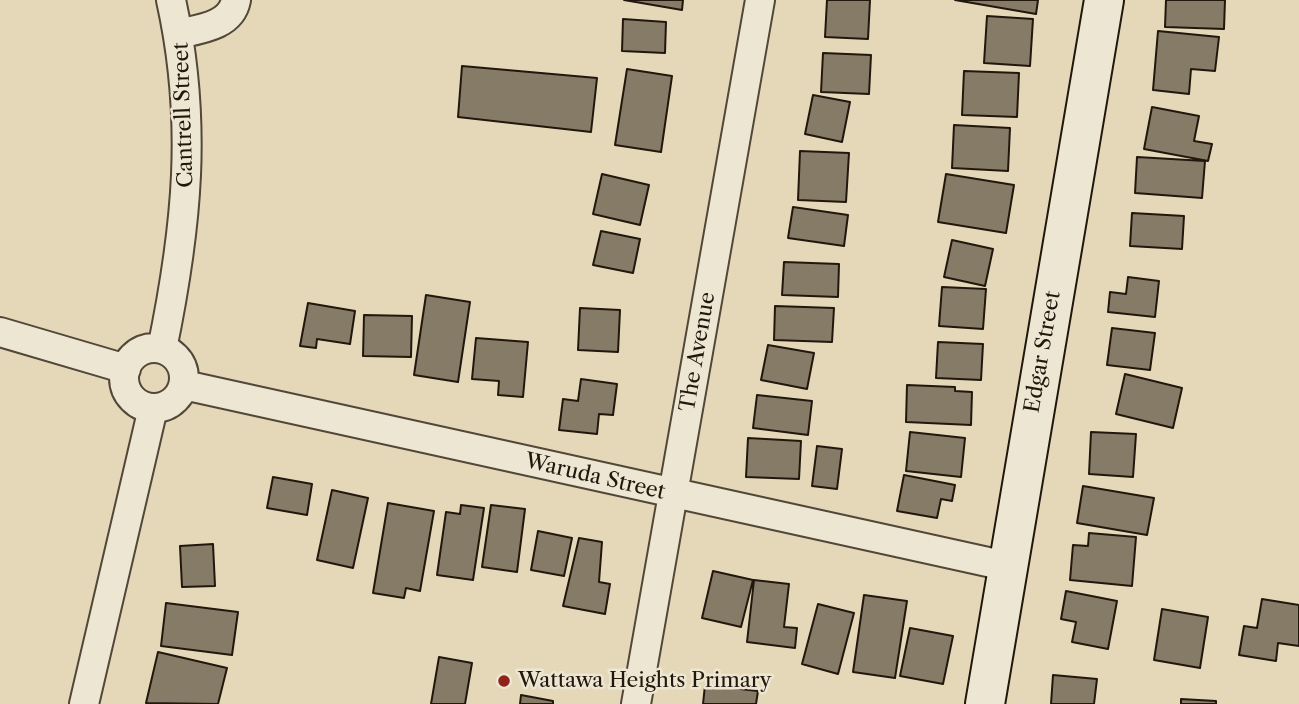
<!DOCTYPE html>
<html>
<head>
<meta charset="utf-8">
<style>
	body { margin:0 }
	canvas { display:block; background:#e4d8b9 }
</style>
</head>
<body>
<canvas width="1299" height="704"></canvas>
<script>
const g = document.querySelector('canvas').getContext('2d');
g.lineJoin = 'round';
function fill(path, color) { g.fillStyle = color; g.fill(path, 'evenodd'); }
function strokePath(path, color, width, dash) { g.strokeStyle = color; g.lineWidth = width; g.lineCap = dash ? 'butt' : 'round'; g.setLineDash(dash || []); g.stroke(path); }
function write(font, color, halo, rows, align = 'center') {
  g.font = font + ' "Libre Caslon Text",serif'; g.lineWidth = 5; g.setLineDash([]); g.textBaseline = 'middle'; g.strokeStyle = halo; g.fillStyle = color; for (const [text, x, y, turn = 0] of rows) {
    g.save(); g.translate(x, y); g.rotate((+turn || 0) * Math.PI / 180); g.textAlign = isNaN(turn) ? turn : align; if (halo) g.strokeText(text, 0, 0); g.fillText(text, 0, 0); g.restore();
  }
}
const building = new Path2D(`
	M 624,0 L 683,0 L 682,10 Z
	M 827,0 L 870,0 L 868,39 L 825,37 Z
	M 955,0 L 1038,0 L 1036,14 Z
	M 1166,0 L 1225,0 L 1224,29 L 1165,27 Z
	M 987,16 L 1033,19 L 1030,66 L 984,63 Z
	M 623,19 L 666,22 L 665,53 L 622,51 Z
	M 1158,31 L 1219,37 L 1215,71 L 1191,69 L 1189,94 L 1153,90 Z
	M 823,53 L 871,55 L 869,94 L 821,92 Z
	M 462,66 L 597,78 L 591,132 L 458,117 Z
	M 627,69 L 672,76 L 661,152 L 615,145 Z
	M 964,71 L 1019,73 L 1017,117 L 962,115 Z
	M 813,95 L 850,102 L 842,142 L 805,134 Z
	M 1152,107 L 1199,116 L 1194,141 L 1212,144 L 1208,161 L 1144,149 Z
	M 954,125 L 1010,128 L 1008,171 L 952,168 Z
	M 800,151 L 849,153 L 846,202 L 798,200 Z
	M 1137,157 L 1205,161 L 1202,198 L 1135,193 Z
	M 602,174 L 649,185 L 640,225 L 593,214 Z
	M 946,174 L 1014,185 L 1006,233 L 938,222 Z
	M 793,207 L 848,215 L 844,246 L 788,238 Z
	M 1132,213 L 1184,216 L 1182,249 L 1130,246 Z
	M 601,231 L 640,239 L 633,273 L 593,265 Z
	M 952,240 L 993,249 L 985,286 L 944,277 Z
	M 784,262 L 839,264 L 838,297 L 782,295 Z
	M 1128,277 L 1159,281 L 1155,317 L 1108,312 L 1110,292 L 1126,294 Z
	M 942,287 L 986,289 L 983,329 L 939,326 Z
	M 426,295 L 470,302 L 458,382 L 414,375 Z
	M 308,303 L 355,311 L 350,344 L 317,339 L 316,348 L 300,346 Z
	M 775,306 L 834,308 L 832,342 L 774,340 Z
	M 580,308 L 620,310 L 618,352 L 578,350 Z
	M 364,315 L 412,316 L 411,357 L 363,356 Z
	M 1112,328 L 1155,333 L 1150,370 L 1107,365 Z
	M 476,338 L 528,342 L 523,397 L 498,395 L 499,381 L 472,379 Z
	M 938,342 L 983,344 L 981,380 L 936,378 Z
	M 768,345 L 814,353 L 807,389 L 761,380 Z
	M 1125,374 L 1182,388 L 1173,428 L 1116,414 Z
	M 581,379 L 617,384 L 613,415 L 599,414 L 597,434 L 559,430 L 563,399 L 578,401 Z
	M 907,385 L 955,387 L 955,391 L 972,392 L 971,425 L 906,422 Z
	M 757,395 L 812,401 L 808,435 L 753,428 Z
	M 910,432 L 965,438 L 961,477 L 906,471 Z
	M 1091,432 L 1136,434 L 1133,477 L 1089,474 Z
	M 748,438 L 801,441 L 799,479 L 746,477 Z
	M 817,446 L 842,449 L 837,489 L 812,486 Z
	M 904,475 L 955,485 L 952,501 L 941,499 L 937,518 L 897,511 Z
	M 273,477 L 312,484 L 307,515 L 267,508 Z
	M 1083,486 L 1154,498 L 1147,535 L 1077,523 Z
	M 332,490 L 368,498 L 353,568 L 317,560 Z
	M 388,503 L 434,511 L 420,591 L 406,588 L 404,598 L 373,593 Z
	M 461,505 L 484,508 L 473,580 L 437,575 L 446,512 L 460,514 Z
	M 491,505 L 525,509 L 517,572 L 482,567 Z
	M 538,531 L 572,538 L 564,576 L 531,570 Z
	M 1089,533 L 1136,537 L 1132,586 L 1070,580 L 1073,545 L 1088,546 Z
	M 579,538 L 602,542 L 599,582 L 610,584 L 605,614 L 563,606 Z
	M 213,544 L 215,586 L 182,587 L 180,546 Z
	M 713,571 L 753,580 L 741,627 L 702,618 Z
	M 754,580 L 789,584 L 784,627 L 797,628 L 795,648 L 747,642 Z
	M 1066,591 L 1117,601 L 1108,649 L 1072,642 L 1076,622 L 1061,619 Z
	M 864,595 L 907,601 L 895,678 L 853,672 Z
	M 1262,599 L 1299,605 L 1299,646 L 1278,643 L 1276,661 L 1239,655 L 1244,626 L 1257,628 Z
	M 166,603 L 238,612 L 232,655 L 161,646 Z
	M 818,604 L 854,613 L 838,674 L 802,664 Z
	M 1162,609 L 1208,617 L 1200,668 L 1154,660 Z
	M 910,628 L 953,636 L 943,684 L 900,676 Z
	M 158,652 L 227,668 L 218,704 L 146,703 Z
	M 439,657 L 472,663 L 465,704 L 431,704 Z
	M 1053,675 L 1097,679 L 1094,704 L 1051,704 Z
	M 705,685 L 758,691 L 756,704 L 703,704 Z
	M 521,695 L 553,701 L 553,704 L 520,704 Z
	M 1181,699 L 1216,701 L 1216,704 L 1181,704 Z`);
const minor = new Path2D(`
	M 178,34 C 200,29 231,26 236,0
	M 0,332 L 126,369
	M124 378a30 30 0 1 1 60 0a30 30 0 1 1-60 0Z
	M 162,349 C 187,228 198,122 171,0
	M 184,385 L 1006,566
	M 84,704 L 153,408
	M 636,704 L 760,0`);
const secondary = new Path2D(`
	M 985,704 L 1104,0`);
const markers = [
	[504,681,7,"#8f2418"]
];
const streetNames = [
	["Cantrell Street",184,115,-92],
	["The Avenue",698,352,-80],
	["Edgar Street",1043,352,-80],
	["Waruda Street",595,477,13]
];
const poiNames = [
	["Wattawa Heights Primary",518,681]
];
fill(building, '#867b66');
strokePath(building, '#21170d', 2);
strokePath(minor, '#524738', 32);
strokePath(secondary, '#21170d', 42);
strokePath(minor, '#ede6d2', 28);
strokePath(secondary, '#ede6d2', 38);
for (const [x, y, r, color] of markers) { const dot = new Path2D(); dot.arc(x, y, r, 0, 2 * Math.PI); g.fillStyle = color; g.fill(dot); strokePath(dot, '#ede6d2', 2.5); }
write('21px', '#21170d', '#ede6d2', streetNames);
write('21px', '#21170d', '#ede6d2', poiNames, 'left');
</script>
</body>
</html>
